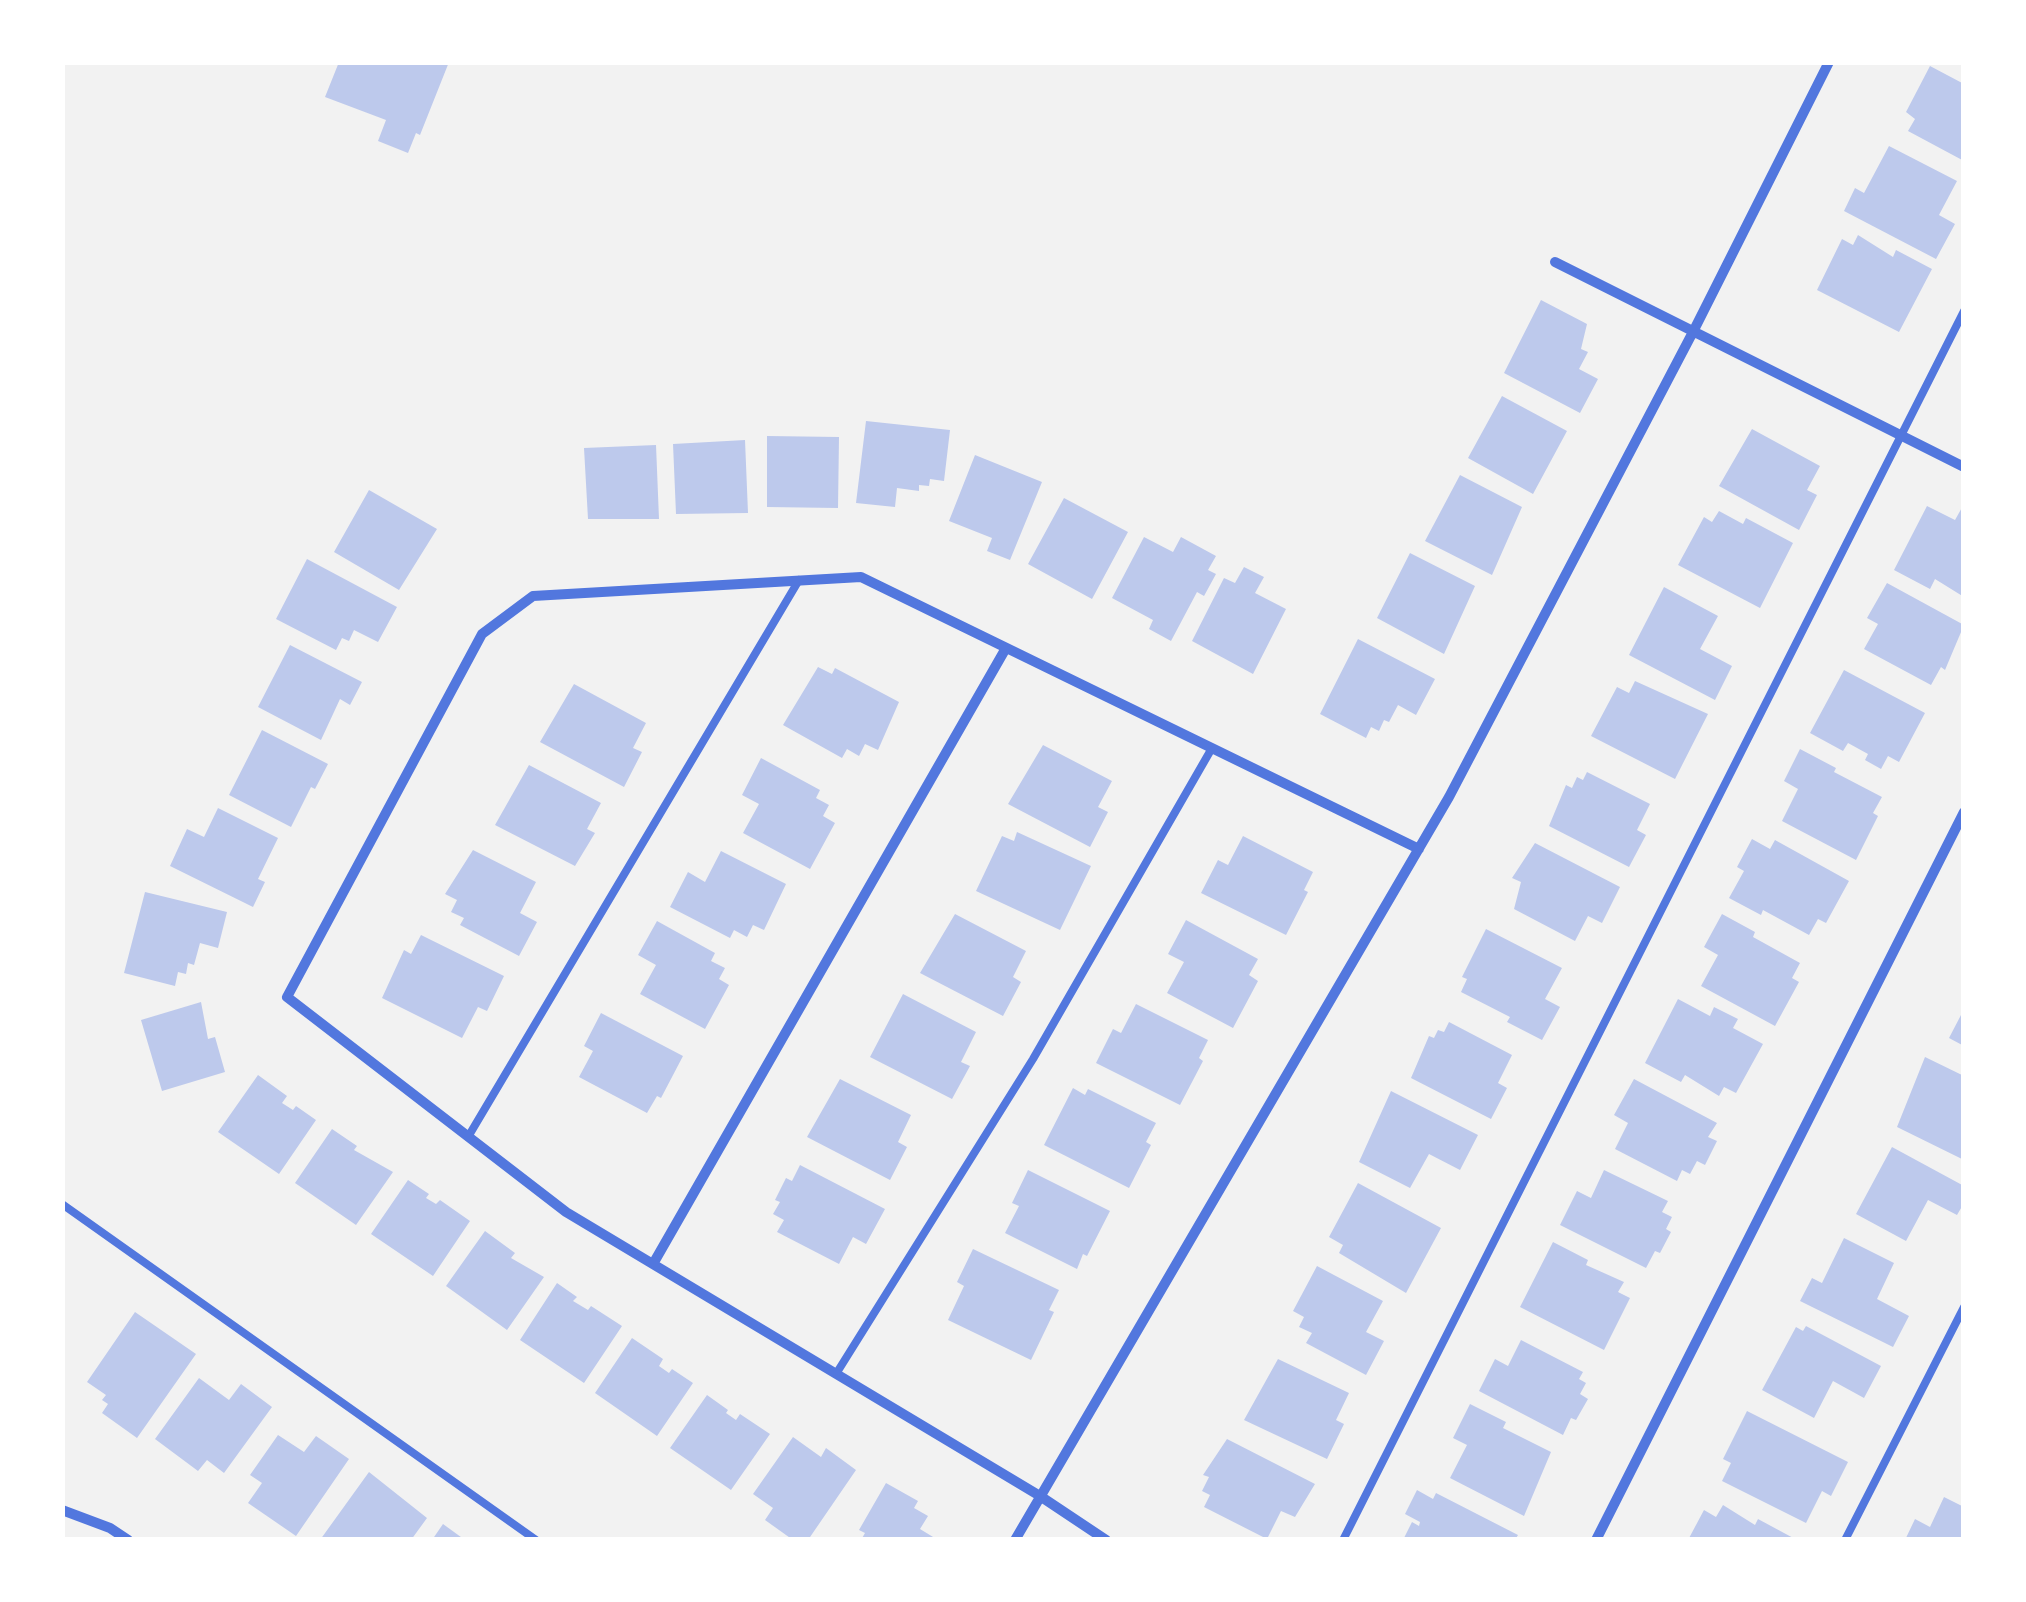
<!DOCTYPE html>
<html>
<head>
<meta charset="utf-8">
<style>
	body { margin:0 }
	#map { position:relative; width:2026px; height:1602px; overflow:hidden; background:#f2f2f2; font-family:"Times New Roman",serif }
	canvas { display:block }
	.frame { position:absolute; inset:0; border:65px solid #fff; pointer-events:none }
</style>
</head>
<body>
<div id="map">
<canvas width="2026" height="1602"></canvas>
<div class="frame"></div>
</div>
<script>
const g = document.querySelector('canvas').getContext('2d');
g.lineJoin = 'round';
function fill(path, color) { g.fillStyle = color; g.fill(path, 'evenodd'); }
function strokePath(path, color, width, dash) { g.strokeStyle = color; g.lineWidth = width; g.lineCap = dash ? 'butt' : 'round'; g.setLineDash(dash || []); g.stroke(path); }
const building = new Path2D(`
	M 339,62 L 449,62 L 420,135 L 416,133 L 408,153 L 378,141 L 386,120 L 325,97 Z
	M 1930,66 L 1964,84 L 1964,161 L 1908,131 L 1915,119 L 1906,112 Z
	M 1889,146 L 1957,181 L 1939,215 L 1955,224 L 1936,259 L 1844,211 L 1855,188 L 1864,193 Z
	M 1858,235 L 1893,257 L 1896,250 L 1932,269 L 1899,332 L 1817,290 L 1842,239 L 1853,245 Z
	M 1541,300 L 1587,324 L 1581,349 L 1588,352 L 1579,369 L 1598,379 L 1580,413 L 1504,373 Z
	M 1502,396 L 1567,431 L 1533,494 L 1468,458 Z
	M 866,421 L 950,430 L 944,481 L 930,479 L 929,486 L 919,485 L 919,491 L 897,488 L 895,507 L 856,503 Z
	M 1752,429 L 1820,466 L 1807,490 L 1817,495 L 1799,530 L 1719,486 Z
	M 767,436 L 839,437 L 838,508 L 767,507 Z
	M 745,440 L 748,513 L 676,514 L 673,444 Z
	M 656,445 L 659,519 L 588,519 L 584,448 Z
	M 975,455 L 1042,482 L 1010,560 L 987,551 L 992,538 L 949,521 Z
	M 1460,475 L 1522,507 L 1492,575 L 1425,541 Z
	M 369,490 L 437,529 L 399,590 L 334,552 Z
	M 1064,498 L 1128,532 L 1092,599 L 1028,564 Z
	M 1964,504 L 1964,597 L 1935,579 L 1930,589 L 1894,570 L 1927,506 L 1955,520 Z
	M 1719,511 L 1743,524 L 1746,518 L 1793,543 L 1760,608 L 1678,565 L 1704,517 L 1712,522 Z
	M 1144,537 L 1173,552 L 1181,537 L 1216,556 L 1208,570 L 1216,574 L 1204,596 L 1197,592 L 1171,641 L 1149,629 L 1153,620 L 1112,598 Z
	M 1410,553 L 1475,586 L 1444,654 L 1377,618 Z
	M 307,559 L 397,607 L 378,642 L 354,630 L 349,641 L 342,638 L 336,650 L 276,619 Z
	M 1244,567 L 1264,577 L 1255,593 L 1286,609 L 1253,674 L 1192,641 L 1224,578 L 1235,583 Z
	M 1887,583 L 1964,625 L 1945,670 L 1941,667 L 1931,685 L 1864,649 L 1878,624 L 1867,618 Z
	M 1664,587 L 1718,616 L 1700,649 L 1732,666 L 1715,700 L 1629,655 Z
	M 1358,639 L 1435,679 L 1416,715 L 1398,705 L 1389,722 L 1384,720 L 1379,731 L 1371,727 L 1366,738 L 1320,714 Z
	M 290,645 L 362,682 L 350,705 L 340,699 L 321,740 L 258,707 Z
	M 818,667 L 832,674 L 835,668 L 899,702 L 878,750 L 865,744 L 859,756 L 847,749 L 842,758 L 783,725 Z
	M 1844,670 L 1925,713 L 1899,762 L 1888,756 L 1881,769 L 1865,760 L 1868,754 L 1848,743 L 1843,751 L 1810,733 Z
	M 1635,681 L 1708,714 L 1675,779 L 1591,736 L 1617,687 L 1629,693 Z
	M 574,684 L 646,723 L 633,748 L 642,752 L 624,787 L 540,742 Z
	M 262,730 L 328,764 L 315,789 L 311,787 L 291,827 L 229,795 Z
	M 1043,745 L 1112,781 L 1098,807 L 1108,812 L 1090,847 L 1008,804 Z
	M 1800,749 L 1836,768 L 1834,772 L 1882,797 L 1873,813 L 1878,816 L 1856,860 L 1782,821 L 1798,789 L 1784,781 Z
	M 761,758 L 820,790 L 816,798 L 829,805 L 823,816 L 835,823 L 810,869 L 743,833 L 759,804 L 742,795 Z
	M 529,765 L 601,803 L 587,829 L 595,833 L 575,866 L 495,825 Z
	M 1587,772 L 1650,804 L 1637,830 L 1646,835 L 1629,867 L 1549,826 L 1566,785 L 1572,788 L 1577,777 L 1583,780 Z
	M 218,808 L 278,838 L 258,879 L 265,882 L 253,907 L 170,866 L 187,829 L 204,837 Z
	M 1017,832 L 1091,866 L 1060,930 L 976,891 L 1002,836 L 1014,841 Z
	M 1243,836 L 1313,872 L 1304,890 L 1308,892 L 1286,935 L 1201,893 L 1218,860 L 1228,865 Z
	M 1752,839 L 1770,849 L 1775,840 L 1849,881 L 1826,923 L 1818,919 L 1809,935 L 1763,910 L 1761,915 L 1729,898 L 1744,871 L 1737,867 Z
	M 1535,843 L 1620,887 L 1602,923 L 1588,916 L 1575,941 L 1514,909 L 1521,882 L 1512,878 Z
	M 473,850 L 536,882 L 520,913 L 537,922 L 519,956 L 460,925 L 464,918 L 451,912 L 457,900 L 445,894 Z
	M 721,851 L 786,884 L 764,930 L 753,925 L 747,937 L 734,930 L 730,938 L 670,907 L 688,872 L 705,882 Z
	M 145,892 L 227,912 L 218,948 L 200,943 L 194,965 L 188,963 L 186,974 L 178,972 L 175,986 L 124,973 Z
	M 955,914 L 1026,951 L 1013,977 L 1021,982 L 1003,1016 L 920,973 Z
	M 1722,914 L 1755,932 L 1753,937 L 1800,963 L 1792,978 L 1799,982 L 1775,1026 L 1701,986 L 1718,955 L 1704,947 Z
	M 1186,920 L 1258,959 L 1249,975 L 1258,981 L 1233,1028 L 1167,993 L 1184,962 L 1168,954 Z
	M 657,921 L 715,953 L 711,961 L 725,968 L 719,979 L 729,985 L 705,1029 L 640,994 L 656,965 L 638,955 Z
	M 1486,929 L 1562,968 L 1545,999 L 1560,1007 L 1542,1040 L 1507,1022 L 1510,1017 L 1461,992 L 1467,979 L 1462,977 Z
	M 421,935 L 504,976 L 487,1011 L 478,1007 L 462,1038 L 382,998 L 404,950 L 411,954 Z
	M 903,994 L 976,1032 L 961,1062 L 970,1066 L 952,1099 L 870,1057 Z
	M 1678,999 L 1710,1016 L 1714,1007 L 1738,1019 L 1733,1028 L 1763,1044 L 1736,1093 L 1724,1087 L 1719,1096 L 1685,1075 L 1681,1082 L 1645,1063 Z
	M 201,1002 L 208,1039 L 215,1037 L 225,1072 L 162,1091 L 141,1020 Z
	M 1136,1004 L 1208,1040 L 1199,1058 L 1203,1061 L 1180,1105 L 1096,1063 L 1113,1029 L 1121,1033 Z
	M 601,1013 L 683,1056 L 661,1098 L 657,1096 L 647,1113 L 579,1077 L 593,1051 L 584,1046 Z
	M 1961,1015 L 1964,1016 L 1964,1046 L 1949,1038 Z
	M 1449,1022 L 1512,1055 L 1498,1083 L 1507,1088 L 1491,1119 L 1411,1078 L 1429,1036 L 1434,1038 L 1438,1030 L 1444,1032 Z
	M 1925,1057 L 1964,1076 L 1964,1160 L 1897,1127 Z
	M 258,1075 L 287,1096 L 282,1103 L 293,1110 L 296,1106 L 316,1120 L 279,1174 L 218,1132 Z
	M 840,1079 L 911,1115 L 898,1142 L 907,1147 L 890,1180 L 807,1137 Z
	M 1634,1079 L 1717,1123 L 1708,1137 L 1717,1141 L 1705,1165 L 1697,1161 L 1690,1174 L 1682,1170 L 1677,1181 L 1615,1149 L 1628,1123 L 1614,1115 Z
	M 1073,1088 L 1085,1095 L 1088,1089 L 1156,1123 L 1146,1142 L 1151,1145 L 1129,1188 L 1044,1145 Z
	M 1391,1091 L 1478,1135 L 1460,1170 L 1429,1154 L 1410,1188 L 1359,1162 Z
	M 332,1129 L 357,1146 L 354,1150 L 393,1172 L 356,1225 L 295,1183 Z
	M 1892,1147 L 1964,1186 L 1964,1203 L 1957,1215 L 1928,1200 L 1906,1241 L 1856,1214 Z
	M 800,1165 L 885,1209 L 866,1244 L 853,1237 L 839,1264 L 777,1232 L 784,1220 L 773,1214 L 780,1202 L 775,1200 L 786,1178 L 792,1181 Z
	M 1028,1170 L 1110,1211 L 1087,1256 L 1083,1254 L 1077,1269 L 1005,1233 L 1019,1206 L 1012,1203 Z
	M 1604,1170 L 1668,1201 L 1662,1212 L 1672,1217 L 1666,1229 L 1671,1232 L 1660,1253 L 1655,1251 L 1646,1268 L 1560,1225 L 1577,1191 L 1591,1198 Z
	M 408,1180 L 429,1194 L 426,1198 L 436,1204 L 440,1200 L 470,1221 L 433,1276 L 371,1234 Z
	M 1358,1183 L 1441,1228 L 1406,1293 L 1339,1253 L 1343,1245 L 1329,1237 Z
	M 485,1231 L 515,1253 L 511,1258 L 544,1277 L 507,1330 L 446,1286 Z
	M 1844,1238 L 1894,1263 L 1877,1299 L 1909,1316 L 1893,1347 L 1800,1301 L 1812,1278 L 1822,1283 Z
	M 1553,1242 L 1588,1260 L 1586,1265 L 1624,1282 L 1618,1292 L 1630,1298 L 1604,1350 L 1520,1307 Z
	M 973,1249 L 1059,1290 L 1049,1310 L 1054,1312 L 1031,1360 L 948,1320 L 964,1286 L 957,1282 Z
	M 1317,1266 L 1383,1301 L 1366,1332 L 1384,1341 L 1366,1375 L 1306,1343 L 1312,1333 L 1299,1327 L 1304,1317 L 1293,1311 Z
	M 557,1283 L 577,1297 L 573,1301 L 588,1310 L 591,1306 L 622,1326 L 584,1383 L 520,1340 Z
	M 135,1312 L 196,1354 L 137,1438 L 102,1413 L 108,1404 L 102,1400 L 106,1395 L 87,1382 Z
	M 1806,1326 L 1881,1366 L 1864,1398 L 1833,1381 L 1814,1418 L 1762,1390 L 1796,1327 L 1803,1331 Z
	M 632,1338 L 663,1359 L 659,1366 L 669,1373 L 672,1369 L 693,1383 L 657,1436 L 595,1393 Z
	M 1521,1340 L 1583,1372 L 1579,1379 L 1586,1383 L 1580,1394 L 1588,1399 L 1576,1420 L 1571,1418 L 1563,1435 L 1479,1391 L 1495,1359 L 1508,1366 Z
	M 1278,1359 L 1349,1393 L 1336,1420 L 1344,1424 L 1327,1459 L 1244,1420 Z
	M 199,1378 L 229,1400 L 241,1384 L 272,1407 L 224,1473 L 207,1460 L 198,1471 L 155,1439 Z
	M 707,1395 L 728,1410 L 726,1413 L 736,1420 L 740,1414 L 770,1434 L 731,1490 L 670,1448 Z
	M 1470,1404 L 1506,1422 L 1503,1428 L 1551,1452 L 1524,1516 L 1450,1478 L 1467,1445 L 1453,1438 Z
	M 1747,1411 L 1848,1462 L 1831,1496 L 1822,1491 L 1806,1523 L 1722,1481 L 1731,1463 L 1723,1459 Z
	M 278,1435 L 304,1452 L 316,1436 L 349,1459 L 296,1536 L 248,1503 L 262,1483 L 250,1475 Z
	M 793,1437 L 821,1457 L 826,1448 L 856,1470 L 808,1540 L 793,1540 L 765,1520 L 773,1508 L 753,1494 Z
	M 1227,1439 L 1315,1484 L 1295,1517 L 1281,1511 L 1267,1539 L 1204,1507 L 1210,1495 L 1202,1491 L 1209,1477 L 1203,1475 Z
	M 369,1472 L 427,1518 L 411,1540 L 320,1540 Z
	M 886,1483 L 918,1501 L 914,1508 L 928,1516 L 920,1529 L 938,1540 L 861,1540 L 865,1533 L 859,1530 Z
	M 1417,1490 L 1433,1499 L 1436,1493 L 1518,1535 L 1515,1540 L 1403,1540 L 1412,1522 L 1419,1526 L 1420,1522 L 1405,1514 Z
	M 1944,1497 L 1964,1507 L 1964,1540 L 1905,1540 L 1915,1519 L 1930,1527 Z
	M 1723,1505 L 1755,1525 L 1758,1519 L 1797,1540 L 1688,1540 L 1704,1510 L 1716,1517 Z
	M 443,1524 L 465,1540 L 432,1540 Z`);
const service = new Path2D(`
	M 468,1137 L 799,580
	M 62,1204 L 536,1540
	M 836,1374 L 1033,1059 L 1212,748
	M 1343,1540 L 1964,311
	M 1845,1540 L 1964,1307`);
const minor = new Path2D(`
	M 1555,262 L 1964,467
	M 653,1264 L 1006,648
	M 62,1510 L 110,1528 L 128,1540
	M 1015,1540 L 1449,797 L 1694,330 L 1829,62
	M 1106,1540 L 1040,1496 L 566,1212 L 287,997 L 482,634 L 533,596 L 861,577 L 1419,849
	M 1596,1540 L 1964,812`);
fill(building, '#bdc9ec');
strokePath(service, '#5277de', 8);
strokePath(minor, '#5277de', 10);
</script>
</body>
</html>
